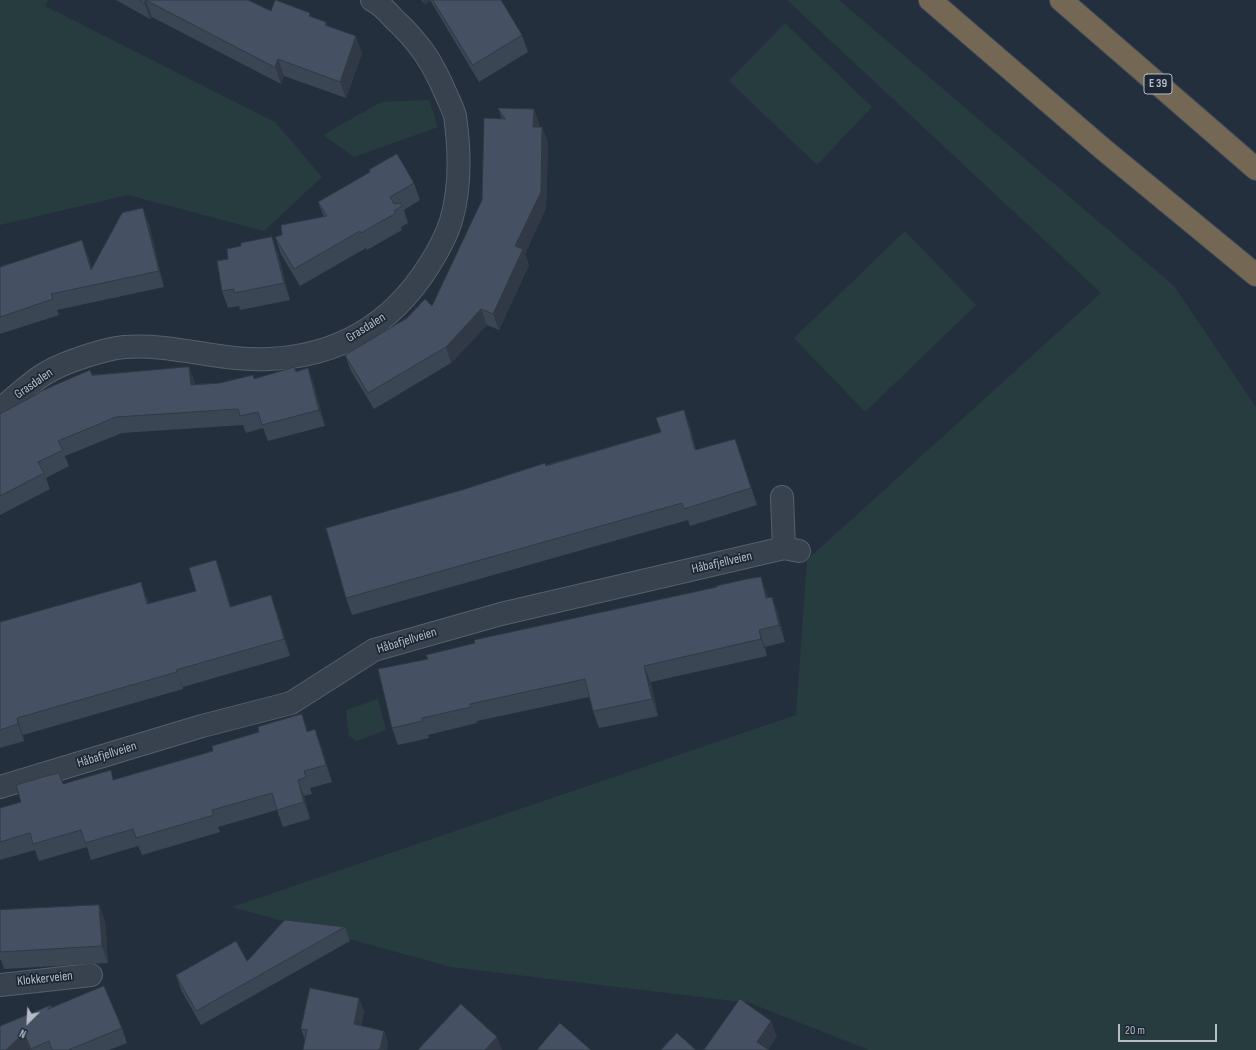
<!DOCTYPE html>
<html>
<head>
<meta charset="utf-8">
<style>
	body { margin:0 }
	#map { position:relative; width:1256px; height:1050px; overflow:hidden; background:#242f3e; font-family:"Sofia Sans Condensed",sans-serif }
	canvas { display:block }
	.north { position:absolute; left:8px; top:1002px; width:40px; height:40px; -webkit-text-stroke:3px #1d2633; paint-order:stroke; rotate:204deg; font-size:11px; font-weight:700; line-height:16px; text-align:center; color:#b4bcc9 }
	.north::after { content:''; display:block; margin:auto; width:14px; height:18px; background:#b4bcc9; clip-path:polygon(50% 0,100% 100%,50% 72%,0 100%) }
	.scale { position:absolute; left:1118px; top:1024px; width:99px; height:18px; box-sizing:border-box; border:2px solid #b4bcc9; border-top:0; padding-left:5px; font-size:12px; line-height:14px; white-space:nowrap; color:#b4bcc9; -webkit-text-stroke:3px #1d2633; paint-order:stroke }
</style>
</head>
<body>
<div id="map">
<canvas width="1256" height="1050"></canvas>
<div class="north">N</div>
<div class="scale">20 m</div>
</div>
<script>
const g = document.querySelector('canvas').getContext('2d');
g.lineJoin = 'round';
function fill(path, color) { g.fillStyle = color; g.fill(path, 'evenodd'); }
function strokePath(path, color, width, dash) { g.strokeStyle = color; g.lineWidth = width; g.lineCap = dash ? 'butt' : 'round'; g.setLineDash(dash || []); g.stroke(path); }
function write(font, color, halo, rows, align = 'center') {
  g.font = font + ' "Sofia Sans Condensed",sans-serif'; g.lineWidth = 3.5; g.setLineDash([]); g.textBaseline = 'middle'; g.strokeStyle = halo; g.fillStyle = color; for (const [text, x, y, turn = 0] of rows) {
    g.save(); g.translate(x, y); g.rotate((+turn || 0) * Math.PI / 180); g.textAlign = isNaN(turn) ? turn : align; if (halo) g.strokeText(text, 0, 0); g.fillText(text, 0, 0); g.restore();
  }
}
const green = new Path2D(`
	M 0,0 L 48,0 L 45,6 L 275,122 L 322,177 L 264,231 L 128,195 L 0,225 Z
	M 787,0 L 839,0 L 1174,286 L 1256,407 L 1256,1050 L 869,1050 L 750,1003 L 451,967 L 232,907 L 796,715 L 807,560 L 1101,293 Z
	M 785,23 L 872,107 L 817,165 L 729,81 Z
	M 429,100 L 438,127 L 354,157 L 323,135 L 381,102 Z
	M 905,231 L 976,305 L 865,412 L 794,338 Z
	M 378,699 L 386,730 L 357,741 L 349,736 L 346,710 Z`);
const minor = new Path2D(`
	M 0,409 C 15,398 30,382 46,373 C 64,362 104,349 124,347 C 173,343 221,362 269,359 C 338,356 391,325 428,267 C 437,253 446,237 451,221 C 461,187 460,151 455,116 C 453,109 449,101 446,94 C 432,61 419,42 393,18 C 387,11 380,4 372,0
	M 782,497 L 784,548
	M 0,787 L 202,726 L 291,703 L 374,650 L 501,614 L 784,548 L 799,551
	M 0,985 L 91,975`);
const highway = new Path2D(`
	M 930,0 L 1103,149 L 1256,275
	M 1061,0 L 1256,169`);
const wall = new Path2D(`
	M 116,0 L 248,0 L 271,11 L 311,17 L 326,22 L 327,26 L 362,53 L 346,98 L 284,76 L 281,84 L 152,17 L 150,19 Z
	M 421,0 L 501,0 L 522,35 L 528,52 L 479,82 L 430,0 L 425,4 Z
	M 498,108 L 534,109 L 539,124 L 539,127 L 542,127 L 548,143 L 546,208 L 525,254 L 529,265 L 499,330 L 487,325 L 451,363 L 374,409 L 351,371 L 345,355 L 432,306 L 482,200 L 502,119 Z
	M 414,183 L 420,200 L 404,210 L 408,223 L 401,227 L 402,230 L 367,250 L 366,248 L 300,286 L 281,254 L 275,237 L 282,235 L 324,217 L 318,202 Z
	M 149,224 L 164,287 L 57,310 L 59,315 L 0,334 L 0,267 L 88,256 L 92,269 Z
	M 272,237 L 278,254 L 290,300 L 240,310 L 239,306 L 228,308 L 222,291 L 228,259 L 241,246 Z
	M 189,367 L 195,384 L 220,383 L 254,378 L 296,371 L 308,368 L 314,385 L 325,426 L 268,441 L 263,428 L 246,433 L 243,425 L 122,433 L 65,456 L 69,466 L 46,478 L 50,489 L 0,515 L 0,414 L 92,375 Z
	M 684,410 L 690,427 L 696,450 L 741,456 L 757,505 L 690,526 L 688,520 L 352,615 L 346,598 L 546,465 L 661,432 Z
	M 216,560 L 222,577 L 231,607 L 277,612 L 290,656 L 183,687 L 183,689 L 23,735 L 24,741 L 0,748 L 0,622 L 147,598 L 149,604 L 196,591 Z
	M 761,577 L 768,598 L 772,597 L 778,614 L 785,642 L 765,647 L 767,656 L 651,682 L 658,716 L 599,728 L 593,711 L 589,697 L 477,721 L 477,723 L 428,735 L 429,738 L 398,745 L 392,728 L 428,659 Z
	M 308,731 L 321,746 L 332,782 L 310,788 L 312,794 L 304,796 L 310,819 L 283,827 L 277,810 L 218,827 L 220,832 L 142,855 L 138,846 L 91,860 L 87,847 L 39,861 L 35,850 L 0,860 L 0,808 L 21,802 L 64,784 L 114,780 Z
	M 99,905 L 105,921 L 108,963 L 4,969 L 1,960 L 0,960 L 0,910 Z
	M 345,927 L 350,941 L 201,1025 L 181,990 L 176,975 L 247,961 Z
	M 359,998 L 364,1011 L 361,1026 L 384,1031 L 388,1043 L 387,1050 L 303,1050 L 305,1040 L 301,1029 Z
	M 51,1005 L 52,1008 L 122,1028 L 127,1043 L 109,1050 L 30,1050 L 29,1048 L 27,1050 L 0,1050 Z`);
const shadedWall = new Path2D(`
	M 146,0 L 152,17 L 150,19 L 144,3 Z
	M 423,0 L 430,0 L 425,4 Z
	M 356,36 L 362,53 L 346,98 L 340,82 Z
	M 278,59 L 284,76 L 281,84 L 275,67 Z
	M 534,109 L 539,124 L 539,143 L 533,127 Z
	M 542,127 L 548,143 L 546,208 L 525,254 L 529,265 L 499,330 L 493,314 L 515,246 Z
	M 143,208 L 149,224 L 164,287 L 159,271 Z
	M 272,237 L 278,254 L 290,300 L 284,283 Z
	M 82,240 L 88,256 L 97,286 L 91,270 Z
	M 481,309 L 487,325 L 451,363 L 446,347 Z
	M 189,367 L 195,383 L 196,401 L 191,385 Z
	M 308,368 L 314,385 L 325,426 L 319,410 Z
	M 684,410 L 690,427 L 701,467 L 695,450 Z
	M 735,439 L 741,456 L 757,505 L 751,488 Z
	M 216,560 L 222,577 L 236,624 L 230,607 Z
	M 761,577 L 767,594 L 772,615 L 766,598 Z
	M 141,582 L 147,598 L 154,621 L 147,604 Z
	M 271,595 L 277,612 L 290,656 L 284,639 Z
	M 772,597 L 778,614 L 785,642 L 779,625 Z
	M 759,630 L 765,647 L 767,656 L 761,639 Z
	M 644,666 L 651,682 L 658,716 L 652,699 Z
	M 176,670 L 183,687 L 183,689 L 177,672 Z
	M 302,714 L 308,731 L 307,732 Z
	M 17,718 L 23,735 L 24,741 L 18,724 Z
	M 315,729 L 321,746 L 332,782 L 326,765 Z
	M 298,780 L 304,796 L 310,819 L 304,802 Z
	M 99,905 L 105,921 L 108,963 L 102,946 Z
	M 359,998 L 364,1011 L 358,1037 L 354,1024 Z
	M 771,1021 L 777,1036 L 768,1050 L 757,1042 Z
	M 384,1031 L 388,1043 L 387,1050 L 378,1050 Z
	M 24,1033 L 29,1048 L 27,1050 L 6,1050 Z
	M 497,1037 L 502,1050 L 485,1050 Z`);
const building = new Path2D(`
	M 140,0 L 146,0 L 144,3 Z
	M 146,0 L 248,0 L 271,11 L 275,0 L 276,0 L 310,13 L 309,16 L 326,22 L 325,25 L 356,36 L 340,82 L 278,59 L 275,67 Z
	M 433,0 L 501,0 L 522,35 L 473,65 Z
	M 498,108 L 534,109 L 533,127 L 542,127 L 541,192 L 515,246 L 523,249 L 493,314 L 481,309 L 446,347 L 368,393 L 345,355 L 407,318 L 425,299 L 432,306 L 482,200 L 484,118 L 505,119 Z
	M 397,154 L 414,183 L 390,197 L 394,204 L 401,203 L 402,206 L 394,211 L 396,213 L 361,233 L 360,231 L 294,269 L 275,237 L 282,235 L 281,225 L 327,216 L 318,202 L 370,172 L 369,170 Z
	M 143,208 L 159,271 L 51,294 L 53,299 L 0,317 L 0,267 L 82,240 L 91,270 L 122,213 Z
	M 272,237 L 284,283 L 234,293 L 234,289 L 222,291 L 217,261 L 228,259 L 227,249 L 241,246 L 241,243 Z
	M 189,367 L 191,385 L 220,383 L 253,375 L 254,379 L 294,367 L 296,372 L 308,368 L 319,410 L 262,425 L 258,412 L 240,416 L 238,409 L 116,417 L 58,441 L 63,450 L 38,462 L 44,473 L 0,496 L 0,414 L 39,393 L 39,392 L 90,370 L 92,375 Z
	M 684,410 L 695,450 L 735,439 L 751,488 L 684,509 L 682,503 L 346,598 L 326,528 L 462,490 L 545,463 L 546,466 L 661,432 L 656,418 Z
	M 216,560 L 230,607 L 271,595 L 284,639 L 176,670 L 177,672 L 17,718 L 18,724 L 0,730 L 0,622 L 141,582 L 147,604 L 196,591 L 189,568 Z
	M 761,577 L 766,598 L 772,597 L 779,625 L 759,630 L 761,639 L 644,666 L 652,699 L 593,711 L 585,679 L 470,704 L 471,707 L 422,718 L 423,721 L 392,728 L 378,669 L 428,659 L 426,655 L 475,643 L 474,640 L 717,587 L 716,586 L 747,579 Z
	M 302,714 L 307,732 L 315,729 L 326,765 L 304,771 L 306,777 L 298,780 L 304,802 L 277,810 L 272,793 L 212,810 L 214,815 L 136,838 L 133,829 L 85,843 L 81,830 L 33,844 L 30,833 L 0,842 L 0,808 L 21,802 L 16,785 L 46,776 L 59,773 L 63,784 L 111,770 L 113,780 L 213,751 L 212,746 L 259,732 L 258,727 Z
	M 99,905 L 102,946 L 0,952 L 0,910 Z
	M 285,920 L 345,927 L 196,1011 L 176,975 L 236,941 L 247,961 Z
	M 104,986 L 122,1028 L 68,1050 L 52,1050 L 49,1041 L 31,1049 L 24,1033 L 6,1050 L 0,1050 L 0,1026 L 51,1005 L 48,1009 Z
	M 310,988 L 359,998 L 354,1024 L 384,1031 L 380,1049 L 378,1050 L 303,1050 L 307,1030 L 301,1029 Z
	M 740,999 L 771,1021 L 757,1042 L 769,1050 L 704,1050 Z
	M 461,1004 L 497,1037 L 485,1050 L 418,1050 Z
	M 560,1023 L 591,1050 L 537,1050 Z
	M 677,1033 L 696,1050 L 661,1050 Z`);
const shields = [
	[1158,84,28]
];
const shieldNames = [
	["E 39",1158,84]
];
const streetNames = [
	["Grasdalen",366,328,-32],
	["Grasdalen",34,384,-35],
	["Håbafjellveien",722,563,-13],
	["Håbafjellveien",407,641,-17],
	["Håbafjellveien",107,755,-17],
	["Klokkerveien",45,979,-6]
];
fill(green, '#263c3f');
strokePath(minor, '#565f6c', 24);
strokePath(highway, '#434c59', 24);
strokePath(minor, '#38414e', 22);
strokePath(highway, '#746855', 22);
fill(wall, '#3b4654');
fill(shadedWall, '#303945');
fill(building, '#455162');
strokePath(building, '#303945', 1);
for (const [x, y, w] of shields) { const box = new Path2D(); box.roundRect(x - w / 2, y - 10, w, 20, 3); g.fillStyle = '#1d2633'; g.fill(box); strokePath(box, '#b4bcc9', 1); }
write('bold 12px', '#b4bcc9', null, shieldNames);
write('13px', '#b4bcc9', '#1d2633', streetNames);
</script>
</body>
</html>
